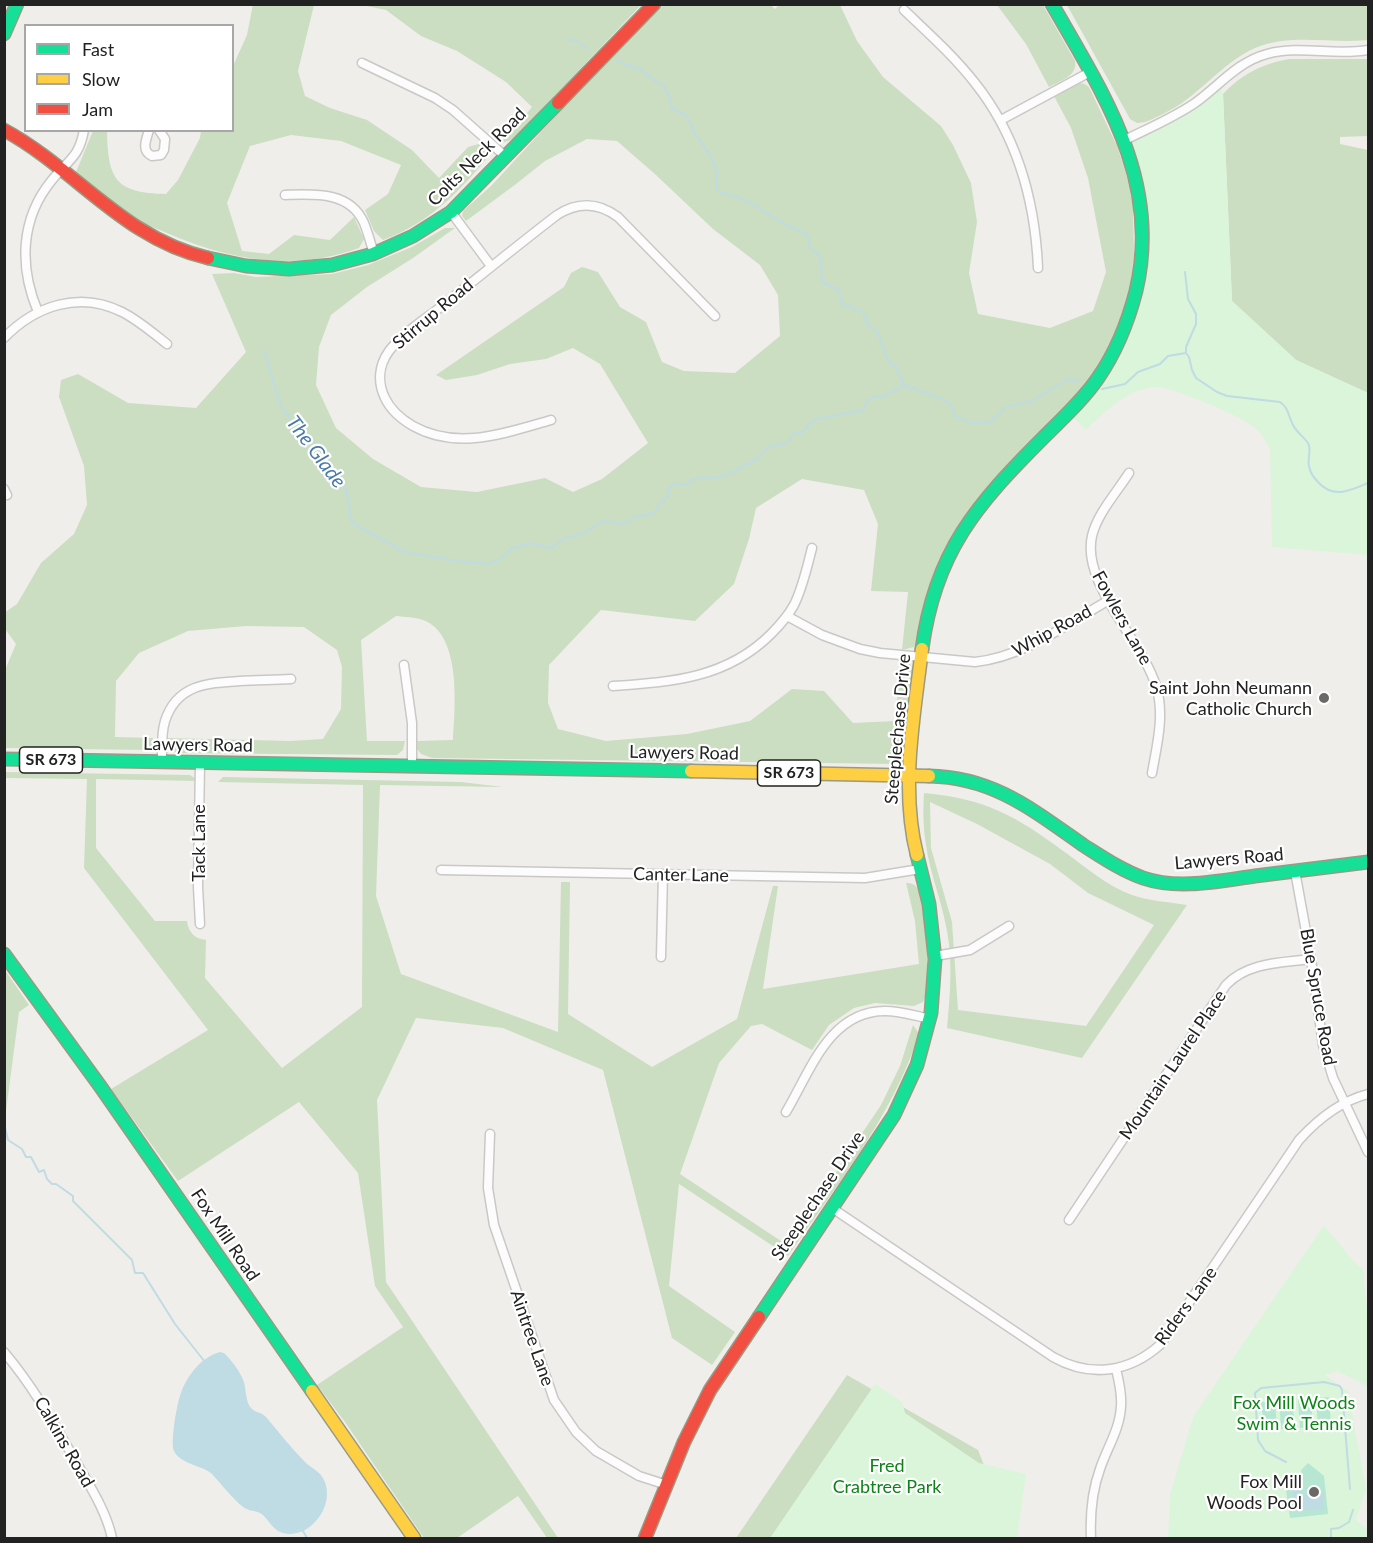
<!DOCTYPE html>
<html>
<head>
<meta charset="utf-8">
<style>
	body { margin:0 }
	#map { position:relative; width:1373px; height:1543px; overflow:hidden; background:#f0eeeb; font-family:Lato,sans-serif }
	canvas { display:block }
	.frame { position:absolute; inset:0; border:6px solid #222; pointer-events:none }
	.legend { position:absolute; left:24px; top:24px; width:210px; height:108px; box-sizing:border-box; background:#fff; border:2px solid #a7a7a7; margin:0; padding:8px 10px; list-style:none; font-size:18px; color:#222 }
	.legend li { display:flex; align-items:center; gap:12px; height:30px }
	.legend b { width:30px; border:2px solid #a7a7a7 }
</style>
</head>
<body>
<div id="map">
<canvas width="1373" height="1543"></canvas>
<div class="frame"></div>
<ul class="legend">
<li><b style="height:8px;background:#16e098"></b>Fast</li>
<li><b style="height:8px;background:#ffcf43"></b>Slow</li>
<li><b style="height:8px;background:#f24e42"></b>Jam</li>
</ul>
</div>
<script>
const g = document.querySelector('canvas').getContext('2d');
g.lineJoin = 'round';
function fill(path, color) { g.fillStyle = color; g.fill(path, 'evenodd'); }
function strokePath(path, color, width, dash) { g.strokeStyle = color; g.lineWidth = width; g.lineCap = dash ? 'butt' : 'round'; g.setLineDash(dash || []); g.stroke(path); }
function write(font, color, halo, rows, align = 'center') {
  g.font = font + ' Lato,sans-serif'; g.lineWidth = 4.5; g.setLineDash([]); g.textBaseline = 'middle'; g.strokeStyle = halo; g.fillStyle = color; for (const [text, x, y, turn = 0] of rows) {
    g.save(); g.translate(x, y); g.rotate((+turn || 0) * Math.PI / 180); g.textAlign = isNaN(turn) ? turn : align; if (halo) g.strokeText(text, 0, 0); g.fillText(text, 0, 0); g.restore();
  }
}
const forest = new Path2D(`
	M 253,4 L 314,5 L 298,71 L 305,96 L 330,108 L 367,120 L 412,150 L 439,178 L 468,147 L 482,143 L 490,154 C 461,191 428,224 383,240 L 374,231 L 365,210 L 388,194 L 401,165 L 341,141 L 291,135 L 250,146 L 227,203 L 242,251 L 269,254 L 294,235 L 330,240 L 354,217 L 364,239 L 359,248 C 294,272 228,260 167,233 C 156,228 143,224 133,218 C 113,205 94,187 76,172 L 93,131 L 107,131 C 108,179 115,193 166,194 L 178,180 L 200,138 L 201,131 L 232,130 L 233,66 L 247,35 Z
	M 770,4 L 775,9 L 779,5 L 840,5 L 857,41 L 883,77 L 941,126 L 953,145 L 971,183 L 977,222 L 969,273 L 978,314 L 1050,328 L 1093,311 L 1106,272 L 1088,178 L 1071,128 L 1054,96 C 1065,90 1078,77 1089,87 L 1117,146 L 1127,177 L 1133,206 L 1134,254 L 1131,283 L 1123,312 L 1107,353 L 1083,389 L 961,523 L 919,641 L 914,647 L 902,650 L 908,592 L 871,591 L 878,524 L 864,490 L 802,479 L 756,508 L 749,539 L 734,584 L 695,621 L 601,610 L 549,665 L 548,703 L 558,729 L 606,741 L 687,734 L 750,721 L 792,689 L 824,691 L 853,723 L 895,721 L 901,660 L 909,662 L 914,671 L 904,755 L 898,764 L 432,758 L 421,754 L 417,749 L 417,741 L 453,740 C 455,708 462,634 423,620 C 415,617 404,617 396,616 L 361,640 L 367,741 L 405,741 L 403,750 L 397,755 L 178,753 C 171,751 168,745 167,738 L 290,741 L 323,739 L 341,709 L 342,667 L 337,650 L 304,627 L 246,626 L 188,631 L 139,653 L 116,681 L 115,737 L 153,738 L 152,747 L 147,750 L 6,748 L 5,670 L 16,644 L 5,629 L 4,613 L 17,604 L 41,563 L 74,534 L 87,505 L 84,466 L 59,397 L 61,380 L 78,374 L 128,403 L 196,408 L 246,352 L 212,274 L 234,273 L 256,277 L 332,274 L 368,265 L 412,247 L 445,228 L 455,228 L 413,258 L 367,287 L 331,315 L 319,347 L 316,385 L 336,428 L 373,459 L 421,487 L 477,492 L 545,478 L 573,492 L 602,479 L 648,443 L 600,364 L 573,348 L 546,359 L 510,364 L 477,375 L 446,380 L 436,375 L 564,287 L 571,273 L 582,267 L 598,272 L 620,307 L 646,322 L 662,362 L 684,371 L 735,373 L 780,336 L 778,295 L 760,265 L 713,229 L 656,175 L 617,141 L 587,139 L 545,161 L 516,184 L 466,221 L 462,216 L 463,211 L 492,185 L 562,109 L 663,5 Z
	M 362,5 L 641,5 L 521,131 L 511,140 L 501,143 L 494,139 L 510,134 L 532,107 L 506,82 L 457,51 L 421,36 L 386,10 Z
	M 997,5 L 1043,5 L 1075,61 C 1078,76 1060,81 1049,87 L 1026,44 Z
	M 1067,5 L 1368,5 L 1368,40 C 1330,44 1292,33 1255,48 C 1221,63 1199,97 1163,114 C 1155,118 1146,123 1137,123 L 1130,119 Z
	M 1289,59 L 1368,59 L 1368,136 L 1340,137 L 1340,144 L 1368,150 L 1368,393 L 1296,360 L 1232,301 L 1223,94 C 1242,74 1262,64 1289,59 Z
	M 4,772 L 190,775 L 199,781 L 96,779 L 96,848 L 155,921 L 187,921 C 188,932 195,939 206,940 L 205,978 L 282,1068 L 362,1007 L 363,785 L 218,782 L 223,777 L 461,782 L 503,787 L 380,785 L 376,896 L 401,974 L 558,1032 L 561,882 L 570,882 L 568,1014 L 652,1067 L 737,1019 L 773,886 L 778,886 L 763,989 L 919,964 L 915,921 L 906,883 C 911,883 915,884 918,889 C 929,911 928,970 926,996 L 923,1002 L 914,1006 L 875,1003 L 854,1008 L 829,1025 L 812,1050 L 762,1024 L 751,1026 L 719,1063 L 680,1174 L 787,1245 L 881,1105 L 900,1066 L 913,1025 L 918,1032 L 918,1037 C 891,1118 836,1186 788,1256 L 679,1184 L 669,1286 L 735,1332 L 712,1365 L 672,1338 L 603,1070 L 503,1028 L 416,1018 L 377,1100 L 386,1282 L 558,1538 L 547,1538 L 518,1496 L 457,1538 L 424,1538 L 345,1422 L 317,1385 L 403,1327 L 375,1286 L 358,1173 L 299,1102 L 178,1181 L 111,1089 L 208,1030 L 84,868 L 87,779 L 5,778 Z
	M 924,793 C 987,799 1016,816 1066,853 C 1087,868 1107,886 1132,895 C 1149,901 1169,902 1187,905 L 1082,1058 L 947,1028 C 950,996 953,963 947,931 C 942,901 930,874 926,845 C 923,827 923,810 924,793 ZM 930,802 L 977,824 L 1050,864 L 1088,893 L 1154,925 L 1086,1026 L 958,1010 L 952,922 L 931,848 Z
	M 5,970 L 29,1005 L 19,1012 L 5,1119 Z
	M 847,1375 L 978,1450 L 998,1500 L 1010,1538 L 736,1538 Z`);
const park = new Path2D(`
	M 1220,83 L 1223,94 L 1232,301 L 1296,360 L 1368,393 L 1368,555 L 1272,547 L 1270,449 C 1266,441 1261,433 1254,427 C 1241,416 1172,387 1156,387 C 1130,387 1103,413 1086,430 L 1072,416 L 1121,335 L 1142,248 L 1125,140 L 1160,124 Z
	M 1324,1225 L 1356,1264 L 1363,1269 L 1368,1322 L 1368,1386 L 1337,1371 L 1325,1375 L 1348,1391 L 1366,1489 L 1356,1520 L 1368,1530 L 1368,1538 L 1168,1538 L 1170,1495 L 1193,1417 Z
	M 875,1384 L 902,1402 L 905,1413 L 979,1463 L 1026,1474 L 1017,1538 L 770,1538 Z`);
const pitch = new Path2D(`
	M 1329,1397 L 1331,1426 L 1318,1427 L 1316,1398 Z
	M 1311,1398 L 1313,1427 L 1300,1428 L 1298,1399 Z
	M 1292,1399 L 1295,1428 L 1281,1429 L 1279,1400 Z
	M 1275,1401 L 1277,1429 L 1264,1430 L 1261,1402 Z
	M 1308,1463 L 1324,1476 L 1328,1514 L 1290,1518 L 1286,1490 L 1291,1481 L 1302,1479 L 1301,1470 Z`);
const water = new Path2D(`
	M 220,1352 L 224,1353 C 232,1361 240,1371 244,1382 C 246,1390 246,1403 251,1408 C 255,1413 262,1412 266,1417 C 279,1432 291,1448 305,1462 C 311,1468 320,1471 324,1480 C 336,1505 310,1540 283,1533 C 273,1530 270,1522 263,1515 C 257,1510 250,1512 243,1507 C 232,1498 222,1485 212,1474 C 204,1466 180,1464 174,1451 C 170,1444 177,1402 181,1393 C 187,1376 201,1357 220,1352 Z
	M 1292,1487 L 1302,1487 L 1302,1495 L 1323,1493 L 1324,1509 L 1295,1511 Z`);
const stream = new Path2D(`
	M 566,39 L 577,41 L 589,49
	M 617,61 L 642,70 L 656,82 L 663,84 L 670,97 L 672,109 L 686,115 C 690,120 691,126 694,132 C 701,144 712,155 716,168 C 718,177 714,183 718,191 C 744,198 756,206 778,220 C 788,226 799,230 808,235 L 810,242 L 808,247 L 821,257 L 822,282 L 839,290 L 841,303 L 859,310 L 863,313 L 868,325 L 878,333 L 886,356 L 890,363 L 895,365 L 904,385
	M 1185,272 L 1188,299 L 1196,314 L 1196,324 L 1186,347 L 1186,353
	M 264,350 L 281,407 L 303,433 L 322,461 L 346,489 L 352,523 L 405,552 L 451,560 L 489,564 L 500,559 L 512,548 L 532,543 L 552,548 L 563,539 L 586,533 L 599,523 L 606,521 L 623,524 L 635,517 L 653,513 L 659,508 L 659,504 L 667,498 L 669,487 L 675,484 L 687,485 L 694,479 L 716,478 L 735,471 L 757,459 L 768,447 L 787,443 L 795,432 L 803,432 L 813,420 L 863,410 L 869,398 L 884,396 L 904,385 L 945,400 L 951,405 L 955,416 L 969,422 L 990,422 L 1006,407 L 1032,401 L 1064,381 L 1069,379 L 1080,381
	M 1186,353 L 1189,357 L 1192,370 L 1196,378 L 1217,392 L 1227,396 L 1280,402 C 1289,408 1288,416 1293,425 C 1297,433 1304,437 1308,443 C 1312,450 1307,459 1309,466 C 1310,472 1313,477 1318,482 C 1333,499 1350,491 1368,483
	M 1102,389 L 1125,384 L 1138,372 L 1160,364 L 1168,356 L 1186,353
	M 4,1123 L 8,1140 L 22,1149 L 26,1157 L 31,1157 L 39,1172 L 44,1170 L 47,1179 L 52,1184 L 56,1184 L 73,1196 L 73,1201 L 132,1260 L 135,1273 L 143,1273 L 175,1324 L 205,1362
	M 1286,1462 L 1265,1451 L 1258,1440 L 1255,1393 L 1261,1388 L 1324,1382 L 1340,1386 L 1342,1390 L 1350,1489
	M 303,1531 L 307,1538
	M 1331,1538 L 1331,1529 L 1339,1528 L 1349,1522 L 1353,1510`);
const street = new Path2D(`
	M 904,10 C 928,33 954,56 975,83 C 1018,137 1035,200 1038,268
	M 362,63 L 435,98 L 453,110 L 506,157
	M 1001,120 L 1090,72
	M 149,130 C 146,140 141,151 152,156 L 161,155 L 164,150 L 165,139 L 159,130
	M 1125,140 C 1149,128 1173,118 1195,103 C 1219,86 1237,62 1267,54 C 1300,45 1335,56 1368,50
	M 285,195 C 314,194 350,191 364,223 C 368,233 371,244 374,254
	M 451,212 L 491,266
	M 38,312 C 19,267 20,219 52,180 C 68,160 79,158 84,130
	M 4,338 C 36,305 80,291 122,312 C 138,320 153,333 167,344
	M 551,420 C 505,433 458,451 413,426 C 401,419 391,411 385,398 C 377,382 379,365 389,351 C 403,333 424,320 442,306 C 480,276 518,245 557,215 C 577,202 598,202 618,217 L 715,316
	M 1129,473 C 1117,492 1097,514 1092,536 C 1081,584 1142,640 1156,686 C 1165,714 1157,745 1152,773
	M 4,489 L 7,495
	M 787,616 L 822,635 L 860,649 L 880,653 L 975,662 C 1024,657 1067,624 1109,600
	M 404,665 L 412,723 L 412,767
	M 613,686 C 673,682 727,678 771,634 C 780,625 788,616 794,605 C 803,587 807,567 812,548
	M 162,762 C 162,749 161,734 165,721 C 177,684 208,683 240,681 C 257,680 274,680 291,679
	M 200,763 L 198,887 L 200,924
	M 441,870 L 865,878 L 920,869
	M 1295,871 L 1311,959 L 1323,1045 L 1333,1078 L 1368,1152
	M 935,956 L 970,950 L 1009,926
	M 661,957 L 663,874
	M 786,1112 C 810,1072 829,1011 885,1011 C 900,1011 916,1016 931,1019
	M 490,1134 L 488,1188 L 494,1225 L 554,1400 L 576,1432 L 596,1451 L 639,1476 L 667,1485
	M 832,1208 L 1053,1357 C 1090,1378 1129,1373 1161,1344 L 1299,1140 C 1318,1119 1341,1101 1368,1094
	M 1069,1220 L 1226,985 C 1248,962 1281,963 1311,959
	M 4,1352 C 32,1385 53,1422 75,1460 C 89,1485 106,1510 112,1538
	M 1091,1538 C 1090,1515 1092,1491 1100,1469 C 1107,1448 1120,1429 1121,1406 C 1122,1394 1119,1381 1116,1369`);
const fast = new Path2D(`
	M 4,34 L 17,4
	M 208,258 L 246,266 L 289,269 L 332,265 L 373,254 L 413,236 L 451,212 L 558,103
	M 922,649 C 935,552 976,505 1043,438 C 1062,419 1083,400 1098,378 C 1116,352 1128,322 1136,291 C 1162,181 1104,95 1052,4
	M 4,759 L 691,771
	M 929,776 C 993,777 1033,810 1083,845 C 1102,857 1121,870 1143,878 C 1178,890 1219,881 1255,876 C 1293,871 1330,867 1368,862
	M 4,954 L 100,1086 L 312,1391
	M 759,1317 L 894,1115 L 917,1065 L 931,1013 L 935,959 L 929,904 L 917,855`);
const slow = new Path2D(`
	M 691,771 L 929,776
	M 917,855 C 900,788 914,716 922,649
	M 312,1391 L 414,1538`);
const jam = new Path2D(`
	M 558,103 L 654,4
	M 4,130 C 76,169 124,239 208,258
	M 645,1538 L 684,1442 L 710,1390 L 759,1317`);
const markers = [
	[1324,698,6,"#6a6968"],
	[1314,1492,6,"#6a6968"]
];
const shields = [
	[51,760,63],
	[789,773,63]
];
const shieldNames = [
	["SR 673",51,760],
	["SR 673",789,773]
];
const streetNames = [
	["Colts Neck Road",477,157,-45],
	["Stirrup Road",433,314,-40],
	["Fowlers Lane",1122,618,61],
	["Whip Road",1052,631,-29],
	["Steeplechase Drive",898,729,-85],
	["Lawyers Road",198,745,1],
	["Lawyers Road",684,753,1],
	["Tack Lane",199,843,-90],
	["Lawyers Road",1229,859,-5],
	["Canter Lane",681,875,1],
	["Blue Spruce Road",1318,997,80],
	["Mountain Laurel Place",1173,1065,-56],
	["Steeplechase Drive",818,1196,-56],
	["Fox Mill Road",225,1235,56],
	["Riders Lane",1186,1306,-54],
	["Aintree Lane",532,1338,71],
	["Calkins Road",64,1442,60]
];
const poiNames = [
	["Saint John Neumann",1312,688],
	["Catholic Church",1312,709],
	["Fox Mill",1302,1482],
	["Woods Pool",1302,1503]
];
const parkNames = [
	["Fox Mill Woods",1294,1403],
	["Swim & Tennis",1294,1424],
	["Fred",887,1466],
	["Crabtree Park",887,1487]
];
const waterNames = [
	["The Glade",316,452,53]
];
fill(forest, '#cbdec1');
fill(park, '#daf5da');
fill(pitch, '#b7e6d2');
fill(water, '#bfdbe3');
strokePath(stream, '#bfdbe3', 2);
strokePath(street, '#c9c8c7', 11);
strokePath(fast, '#999a82', 15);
strokePath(slow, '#999a82', 15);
strokePath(jam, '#999a82', 15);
strokePath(street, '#fdfcfc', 8);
strokePath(fast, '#16e098', 12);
strokePath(slow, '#ffcf43', 12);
strokePath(jam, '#f24e42', 12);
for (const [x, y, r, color] of markers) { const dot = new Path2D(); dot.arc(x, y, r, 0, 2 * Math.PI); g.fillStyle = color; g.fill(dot); strokePath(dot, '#fff', 2); }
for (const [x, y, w] of shields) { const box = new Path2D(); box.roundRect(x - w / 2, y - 13, w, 26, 4.5); g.fillStyle = '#fff'; g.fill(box); strokePath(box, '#222', 1.5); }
write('bold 16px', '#222', null, shieldNames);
write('18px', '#222', '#fff', streetNames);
write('18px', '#222', '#fff', poiNames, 'right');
write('18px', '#0c8416', '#fff', parkNames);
write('italic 20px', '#4a7aab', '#fff', waterNames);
</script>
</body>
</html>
